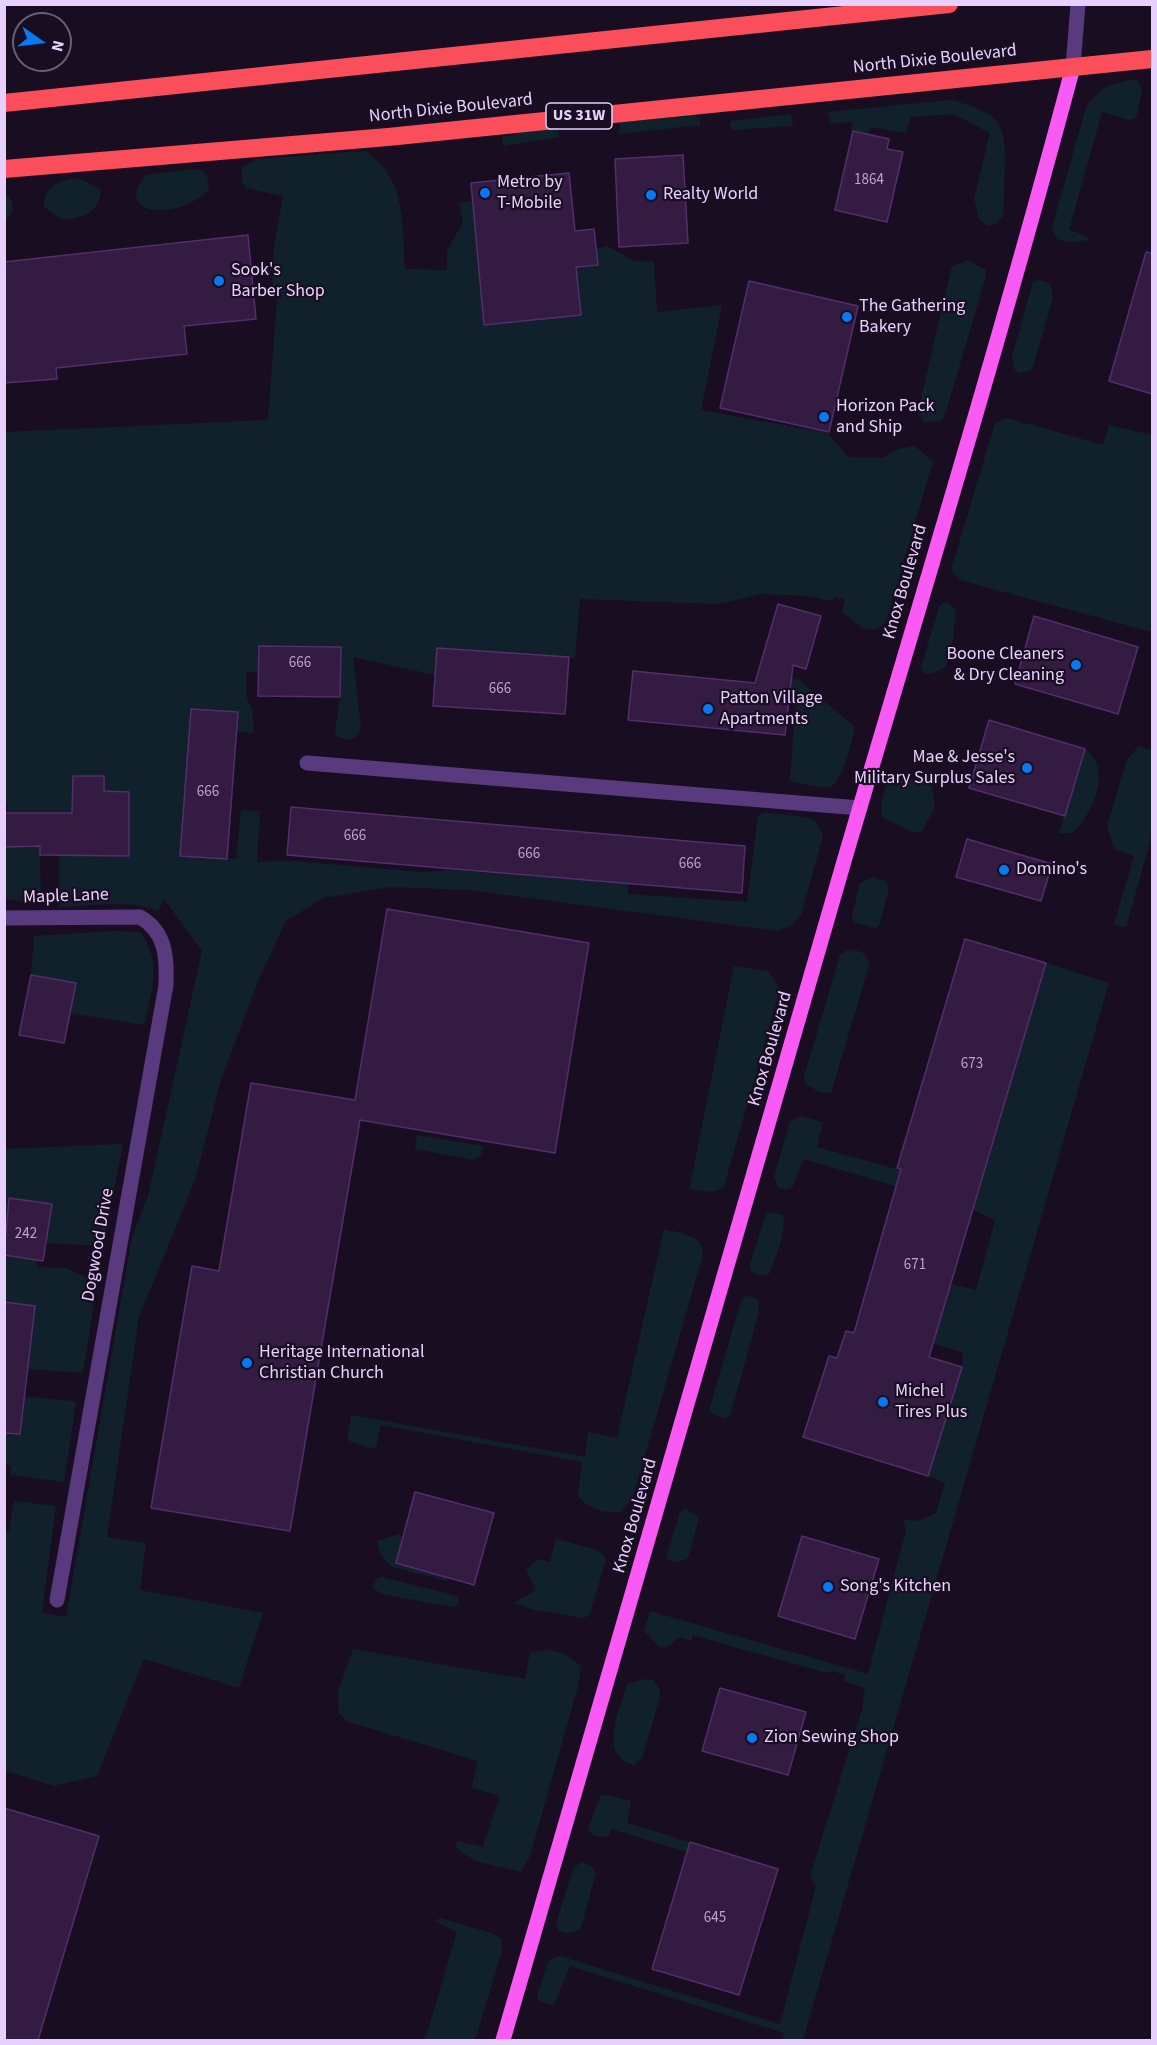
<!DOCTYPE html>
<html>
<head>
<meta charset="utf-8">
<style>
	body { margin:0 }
	#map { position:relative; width:1157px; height:2045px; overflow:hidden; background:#190e21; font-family:"Source Sans 3",sans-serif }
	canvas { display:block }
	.frame { position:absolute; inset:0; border:6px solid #e8d0fe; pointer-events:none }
	.north { position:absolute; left:12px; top:12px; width:60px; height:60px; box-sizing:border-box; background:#190e21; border:2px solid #6c5c79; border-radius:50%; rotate:104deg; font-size:16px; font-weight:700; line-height:24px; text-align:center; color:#e8d0fe }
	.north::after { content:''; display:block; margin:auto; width:21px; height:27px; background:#077af3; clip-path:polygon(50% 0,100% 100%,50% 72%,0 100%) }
</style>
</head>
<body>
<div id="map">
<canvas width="1157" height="2045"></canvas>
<div class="frame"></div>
<div class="north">N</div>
</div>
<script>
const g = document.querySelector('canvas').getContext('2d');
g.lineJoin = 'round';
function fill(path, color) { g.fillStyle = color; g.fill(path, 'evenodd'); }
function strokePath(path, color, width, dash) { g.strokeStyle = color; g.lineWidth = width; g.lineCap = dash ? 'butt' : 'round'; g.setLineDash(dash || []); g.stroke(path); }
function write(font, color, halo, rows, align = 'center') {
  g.font = font + ' "Source Sans 3",sans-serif'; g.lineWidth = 4.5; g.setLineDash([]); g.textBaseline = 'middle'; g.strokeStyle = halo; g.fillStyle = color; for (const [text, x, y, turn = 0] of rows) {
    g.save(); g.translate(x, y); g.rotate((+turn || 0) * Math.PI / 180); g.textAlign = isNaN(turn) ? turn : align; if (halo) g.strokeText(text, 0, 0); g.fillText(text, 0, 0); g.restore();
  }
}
const green = new Path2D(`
	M 1129,80 L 1137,80 L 1142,90 L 1136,118 L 1130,120 L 1102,112 L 1069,230 L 1084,235 L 1089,240 L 1070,242 L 1057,239 L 1052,227 L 1087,104 L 1105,87 Z
	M 951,100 C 994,112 1006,118 1005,163 C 1004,181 1004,198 1003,216 L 996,224 L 988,226 L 979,220 L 974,199 L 990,133 L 953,114 L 911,117 L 906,133 L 871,127 L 868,135 L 851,131 L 853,122 L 831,123 L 828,112 Z
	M 791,114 L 793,126 L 731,130 L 730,121 Z
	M 692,115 L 700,118 L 700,125 L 618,134 L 621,122 Z
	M 558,128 L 559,137 L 503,146 L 502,137 L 515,135 L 524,129 Z
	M 365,151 C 407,178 402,225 405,269 L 447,270 L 447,250 L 463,223 L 459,203 L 472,201 L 485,325 L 581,315 L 576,267 L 598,265 L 596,249 L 607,246 L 636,262 L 654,261 L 657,312 L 722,305 L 701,410 L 828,433 L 848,457 L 883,458 L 898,449 L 914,446 L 933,461 L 887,619 L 884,624 L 875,630 L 862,628 L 842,612 L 845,599 L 835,597 L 831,601 L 806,596 L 762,594 L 717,604 L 580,599 L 575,658 L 437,648 L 435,675 L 353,657 L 361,729 L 356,737 L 349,740 L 338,737 L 335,732 L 340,697 L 341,647 L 259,646 L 258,672 L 246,672 L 247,700 L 252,708 L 254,733 L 236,731 L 238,712 L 191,709 L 180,856 L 236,859 L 241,810 L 260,811 L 257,862 L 293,861 L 420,872 L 452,870 L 607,882 L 630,840 L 628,894 L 747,902 L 758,816 L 764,812 L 810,818 L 816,822 L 823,836 L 801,915 L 789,927 L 778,931 L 469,890 L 389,887 L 323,898 L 286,921 L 258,981 L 221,1080 L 195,1180 L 139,1317 L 107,1537 L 146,1543 L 140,1590 L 263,1613 L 239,1688 L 144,1659 L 97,1776 L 54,1786 L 5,1771 L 4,1531 L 9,1531 L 14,1501 L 56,1506 L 42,1612 L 66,1617 L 132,1237 L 148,1196 L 202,951 L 164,899 L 158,912 C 142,899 82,906 59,907 L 59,855 L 129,855 L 129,792 L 104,791 L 104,776 L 73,776 L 72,813 L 40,855 L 41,904 L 5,899 L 5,847 L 8,846 L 7,804 L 4,804 L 5,432 L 268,420 L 277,300 C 265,275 279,224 283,196 L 246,188 L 242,181 L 242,167 L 256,159 Z
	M 192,169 L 202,171 L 207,176 L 209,189 C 180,221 111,217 146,175 Z
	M 74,178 L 85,181 L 101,190 C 99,213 83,218 62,220 L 44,207 C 44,187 56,182 74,178 Z
	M 5,191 L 12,202 L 13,211 L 5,221 Z
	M 968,260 L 986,270 L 985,279 L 946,412 L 941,421 L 924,422 L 919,415 L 921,412 L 919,407 L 952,266 Z
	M 1038,280 L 1050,283 L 1053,298 L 1033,366 L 1031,370 L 1020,373 L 1014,369 L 1012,357 L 1033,282 Z
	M 1007,418 L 1103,445 L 1109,425 L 1152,435 L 1152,632 L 960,580 L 951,570 L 995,423 Z
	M 942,603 L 949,603 L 956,611 L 953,639 L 946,666 L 932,674 L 924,673 L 921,667 L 939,607 Z
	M 789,678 L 799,680 L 855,727 C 852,740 843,784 829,787 C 817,788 802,783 790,781 L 796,699 L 789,698 Z
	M 1139,746 L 1152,750 L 1152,835 L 1126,927 L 1114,924 L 1134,856 L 1114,849 L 1107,826 L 1127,760 Z
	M 1085,749 C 1113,769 1093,813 1073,833 L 1059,833 Z
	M 895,773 L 932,786 L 935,807 L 922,831 L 914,833 L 883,818 C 878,807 886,779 895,773 Z
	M 873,877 L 886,881 L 889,888 L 880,924 L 876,928 L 854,922 L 852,916 L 860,883 Z
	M 114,931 L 140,932 C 162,959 152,994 144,1025 L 70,1013 L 76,983 L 31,975 L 34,936 Z
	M 849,949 L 862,952 L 870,962 L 831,1093 L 819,1092 L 805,1083 L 804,1077 L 840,955 Z
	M 1046,963 L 1109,983 L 803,2040 L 782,2040 L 784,2033 L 570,1966 L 554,2005 L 540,2002 L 537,1996 L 549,1960 L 560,1956 L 780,2024 L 816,1886 L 810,1876 L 862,1709 L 865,1688 L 844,1681 L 845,1675 L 832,1671 L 827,1673 L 692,1635 L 692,1641 L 679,1637 L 669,1646 L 660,1647 L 644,1631 L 650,1611 L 868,1674 L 906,1530 L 903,1519 L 918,1521 L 936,1513 L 945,1483 L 928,1476 L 962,1367 L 963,1352 L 933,1344 L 951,1284 L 976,1290 L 995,1221 L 972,1209 L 804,1159 L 792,1188 L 786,1190 L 778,1187 L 774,1178 L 790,1121 L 799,1116 L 823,1122 L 817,1147 L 979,1192 Z
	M 734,966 L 768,971 L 780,989 L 724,1186 C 713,1195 702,1191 690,1189 L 690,1185 Z
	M 417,1135 L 483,1146 L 481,1155 L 474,1160 L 415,1149 Z
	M 123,1144 L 103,1246 L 46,1243 L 52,1204 L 9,1198 L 5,1227 L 5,1149 Z
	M 774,1213 L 783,1215 C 787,1226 775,1262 769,1274 L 760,1276 L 750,1270 L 750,1264 L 766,1214 Z
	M 664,1229 C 679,1233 703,1234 703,1255 L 632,1500 L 620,1512 C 604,1513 588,1509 578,1496 L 582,1462 L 381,1425 L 376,1447 L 369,1448 L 347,1440 L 351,1415 L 585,1457 L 588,1432 L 617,1438 Z
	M 4,1255 L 37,1260 L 37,1267 L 66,1268 L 97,1283 L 83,1373 L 27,1369 L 35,1306 L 5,1302 Z
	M 751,1296 L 758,1300 L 759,1312 L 730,1416 L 724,1419 L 710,1412 L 710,1407 L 740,1304 L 744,1297 Z
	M 4,1394 L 76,1402 L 64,1482 L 10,1475 L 11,1466 L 5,1464 Z
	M 685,1508 L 699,1518 L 688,1558 C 680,1563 674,1563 666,1558 L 680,1512 Z
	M 399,1534 L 402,1540 L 396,1563 L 447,1577 L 447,1581 L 392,1567 L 380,1554 L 377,1541 Z
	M 556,1539 L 598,1550 L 606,1559 L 590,1614 L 584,1618 L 531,1609 L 514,1603 L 536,1590 L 526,1570 L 538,1559 L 550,1562 Z
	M 382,1577 L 458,1596 L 459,1603 L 452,1607 L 382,1594 L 373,1588 L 376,1579 Z
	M 353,1649 L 525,1679 L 530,1653 C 549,1646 567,1652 581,1667 L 578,1686 L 530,1856 L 521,1872 L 475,1861 L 456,1848 L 457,1841 L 483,1847 L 500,1796 L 471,1788 L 478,1761 L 346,1721 L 339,1713 L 338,1692 Z
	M 645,1679 L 653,1680 L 659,1688 L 660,1698 L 642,1758 L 634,1765 C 597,1755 620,1710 627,1684 Z
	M 607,1795 L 631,1801 L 627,1823 L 690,1842 L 687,1852 L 611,1829 L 608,1837 L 595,1836 L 588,1830 L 600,1796 Z
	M 582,1862 L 592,1867 L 596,1873 L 581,1928 C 574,1934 568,1934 559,1931 L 556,1924 L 573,1868 Z
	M 440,1918 L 492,1933 L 501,1939 L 502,1951 L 475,2040 L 425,2040 L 457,1932 L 435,1921 Z`);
const building = new Path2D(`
	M 853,131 L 889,139 L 887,149 L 903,152 L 887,222 L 835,210 Z
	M 683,155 L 688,243 L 619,247 L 615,159 Z
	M 569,173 L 575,231 L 594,229 L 598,265 L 576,267 L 581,315 L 484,325 L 471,183 Z
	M 248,235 L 256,319 L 184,326 L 187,354 L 56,368 L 57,379 L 4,383 L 4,262 Z
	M 1146,252 L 1152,253 L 1152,394 L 1109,381 Z
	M 749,281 L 858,306 L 829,432 L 720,408 Z
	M 778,604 L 821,616 L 806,669 L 793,665 L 785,735 L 628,720 L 633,671 L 755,683 Z
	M 1034,616 L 1138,647 L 1118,714 L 1015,684 Z
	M 259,646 L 341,647 L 340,697 L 258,696 Z
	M 437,648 L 569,657 L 565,714 L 433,706 Z
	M 191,709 L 238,712 L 227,859 L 180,856 Z
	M 989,720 L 1085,749 L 1065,816 L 969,788 Z
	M 73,776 L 104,776 L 104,791 L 129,792 L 129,856 L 40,855 L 40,846 L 4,847 L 4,813 L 72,813 Z
	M 291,807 L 745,846 L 742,893 L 287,855 Z
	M 967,839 L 1052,864 L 1041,901 L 956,877 Z
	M 387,909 L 589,943 L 555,1153 L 360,1120 L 290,1531 L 151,1508 L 192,1266 L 219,1271 L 251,1083 L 355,1100 Z
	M 965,939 L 1046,963 L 929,1357 L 962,1367 L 928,1476 L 803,1437 L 829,1356 L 837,1358 L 846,1331 L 854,1333 L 901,1169 L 897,1168 Z
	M 31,975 L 76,983 L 64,1043 L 19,1035 Z
	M 9,1198 L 52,1204 L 43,1261 L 4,1255 Z
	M 4,1302 L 35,1306 L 20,1434 L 4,1433 Z
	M 415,1492 L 494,1513 L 474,1585 L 396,1563 Z
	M 802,1536 L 879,1559 L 855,1639 L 778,1616 Z
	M 720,1688 L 806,1712 L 788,1775 L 702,1751 Z
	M 4,1808 L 99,1836 L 38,2040 L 4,2040 Z
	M 690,1842 L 778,1869 L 739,1995 L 652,1969 Z`);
const minor = new Path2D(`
	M 1073,67 L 1078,4
	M 307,763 L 860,808
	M 4,918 L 140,917 C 166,932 167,957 166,985 L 57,1600`);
const major = new Path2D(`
	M 503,2040 C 621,1645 731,1247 847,851 C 924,590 1003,330 1073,67`);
const highway = new Path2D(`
	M 4,103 L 949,4
	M 4,169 L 388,137 L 1152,59`);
const markers = [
	[485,193,6,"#077af3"],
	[651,195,6,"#077af3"],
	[219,281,6,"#077af3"],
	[847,317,6,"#077af3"],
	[824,417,6,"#077af3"],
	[1076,665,6,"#077af3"],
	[708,709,6,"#077af3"],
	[1027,768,6,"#077af3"],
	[1004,870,6,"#077af3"],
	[247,1363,6,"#077af3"],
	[883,1402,6,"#077af3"],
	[828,1587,6,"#077af3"],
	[752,1738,6,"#077af3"]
];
const numberNames = [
	["1864",869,181],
	["666",300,664],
	["666",500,690],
	["666",208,793],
	["666",355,837],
	["666",529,855],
	["666",690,865],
	["673",972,1065],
	["242",26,1235],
	["671",915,1266],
	["645",715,1919]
];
const shields = [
	[579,116,66]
];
const shieldNames = [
	["US 31W",579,116]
];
const streetNames = [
	["North Dixie Boulevard",935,60,-6],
	["North Dixie Boulevard",451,109,-6],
	["Knox Boulevard",906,582,-74],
	["Maple Lane",66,897,-2],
	["Knox Boulevard",771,1049,-74],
	["Dogwood Drive",99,1245,-80],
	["Knox Boulevard",636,1516,-74]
];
const poiNames = [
	["Metro by",497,183],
	["T-Mobile",497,204],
	["Realty World",663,195],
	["Sook's",231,271],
	["Barber Shop",231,292],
	["The Gathering",859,307],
	["Bakery",859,328],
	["Horizon Pack",836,407],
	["and Ship",836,428],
	["Boone Cleaners",1064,655,"right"],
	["& Dry Cleaning",1064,676,"right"],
	["Patton Village",720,699],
	["Apartments",720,720],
	["Mae & Jesse's",1015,758,"right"],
	["Military Surplus Sales",1015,779,"right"],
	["Domino's",1016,870],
	["Heritage International",259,1353],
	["Christian Church",259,1374],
	["Michel",895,1392],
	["Tires Plus",895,1413],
	["Song's Kitchen",840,1587],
	["Zion Sewing Shop",764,1738]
];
fill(green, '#11212b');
fill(building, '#331b42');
strokePath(building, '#542d6d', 1.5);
strokePath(minor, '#593a7f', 15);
strokePath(major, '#fa5af4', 15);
strokePath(highway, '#fa4e5a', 18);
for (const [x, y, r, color] of markers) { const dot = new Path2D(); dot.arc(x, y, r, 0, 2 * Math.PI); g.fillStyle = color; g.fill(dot); strokePath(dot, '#190e21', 2); }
write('15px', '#bba3cf', null, numberNames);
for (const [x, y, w] of shields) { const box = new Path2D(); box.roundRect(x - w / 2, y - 13, w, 26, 4.5); g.fillStyle = '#190e21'; g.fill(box); strokePath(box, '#e8d0fe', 1.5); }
write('bold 16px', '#e8d0fe', null, shieldNames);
write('18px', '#e8d0fe', '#190e21', streetNames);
write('18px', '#e8d0fe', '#190e21', poiNames, 'left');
</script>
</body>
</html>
